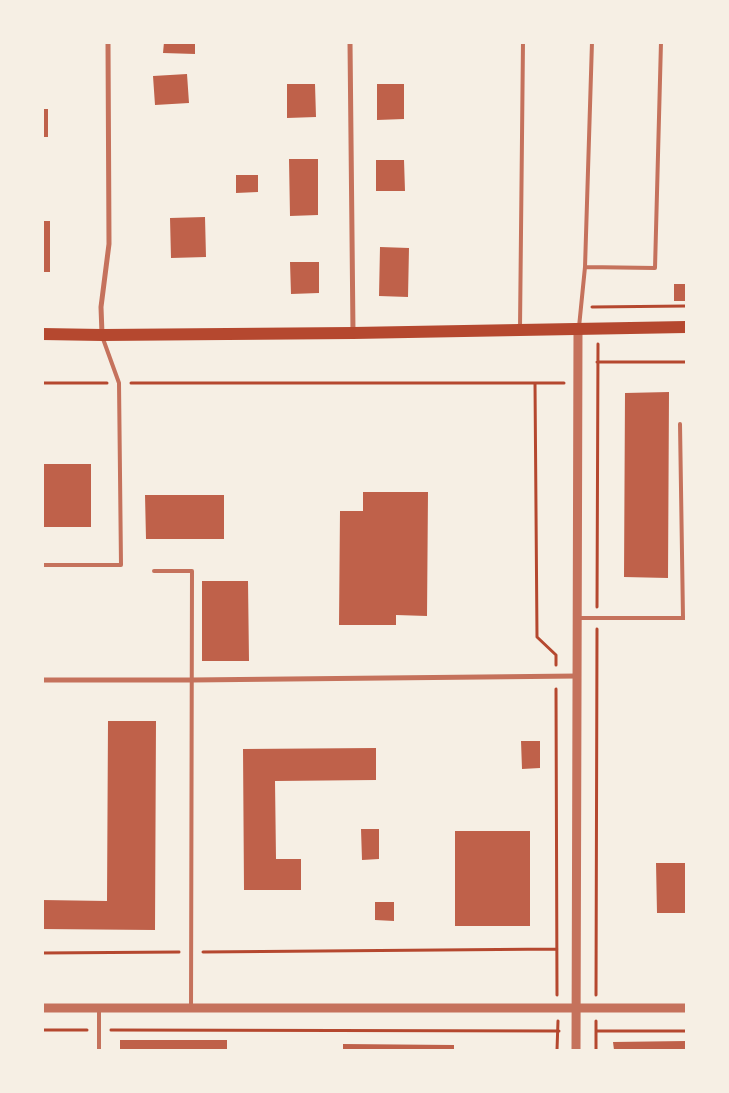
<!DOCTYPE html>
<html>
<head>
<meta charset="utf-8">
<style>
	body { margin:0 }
	#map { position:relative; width:729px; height:1093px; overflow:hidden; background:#f6efe4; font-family:"Alegreya Sans",sans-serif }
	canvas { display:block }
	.frame { position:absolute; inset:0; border:44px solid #f6efe4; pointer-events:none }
</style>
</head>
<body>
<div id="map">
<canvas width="729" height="1093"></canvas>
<div class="frame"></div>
</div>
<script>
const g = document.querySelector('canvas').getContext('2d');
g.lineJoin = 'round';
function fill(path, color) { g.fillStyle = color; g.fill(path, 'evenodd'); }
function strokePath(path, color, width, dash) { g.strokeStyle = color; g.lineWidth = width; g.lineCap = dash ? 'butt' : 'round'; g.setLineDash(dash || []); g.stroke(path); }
const building = new Path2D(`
	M 164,42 L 195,42 L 195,54 L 163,53 Z
	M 187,74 L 189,103 L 155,105 L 153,76 Z
	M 287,84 L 315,84 L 316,117 L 287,118 Z
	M 377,84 L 404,84 L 404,119 L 377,120 Z
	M 42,109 L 48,109 L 48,137 L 42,137 Z
	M 289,159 L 318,159 L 318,215 L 290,216 Z
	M 376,160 L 404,160 L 405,191 L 376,191 Z
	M 236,175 L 258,175 L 258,192 L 236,193 Z
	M 205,217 L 206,257 L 171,258 L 170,218 Z
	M 42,221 L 50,221 L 50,272 L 42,272 Z
	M 380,247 L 409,248 L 408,297 L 379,296 Z
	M 290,262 L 319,262 L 319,293 L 291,294 Z
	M 674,284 L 686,284 L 686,301 L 674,301 Z
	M 669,392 L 668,578 L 624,577 L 625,393 Z
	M 42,464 L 91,464 L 91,527 L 42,527 Z
	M 363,492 L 428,492 L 427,616 L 396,615 L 396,625 L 339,625 L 340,511 L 363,511 Z
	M 145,495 L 224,495 L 224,539 L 146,539 Z
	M 202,581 L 248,581 L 249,661 L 202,661 Z
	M 108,721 L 156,721 L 155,930 L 42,929 L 42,900 L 107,901 Z
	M 521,741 L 540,741 L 540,768 L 522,769 Z
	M 376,748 L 376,780 L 275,781 L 276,859 L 301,859 L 301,890 L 244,890 L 243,749 Z
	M 361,829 L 379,829 L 379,859 L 362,860 Z
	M 455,831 L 530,831 L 530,926 L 455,926 Z
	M 656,863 L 686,863 L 686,913 L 657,913 Z
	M 375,902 L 394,902 L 394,921 L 375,920 Z
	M 120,1040 L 227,1040 L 227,1050 L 120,1050 Z
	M 686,1041 L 686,1050 L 614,1050 L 613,1042 Z
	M 343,1044 L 454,1045 L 454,1050 L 343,1050 Z`);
const path = new Path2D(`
	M 592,307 L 686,306
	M 597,362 L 686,362
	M 42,383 L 107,383
	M 131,383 L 564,383
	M 535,383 L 537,637 L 556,655 L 556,665
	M 597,607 L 598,344
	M 556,689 L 557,995
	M 203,952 L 557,949
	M 42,953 L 179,952
	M 596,995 L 597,629
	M 42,1030 L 87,1030
	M 111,1030 L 559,1031
	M 596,1031 L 686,1031
	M 557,1050 L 558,1021
	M 596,1050 L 596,1021`);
const service = new Path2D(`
	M 585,267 L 655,268 L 661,42
	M 520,327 L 523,42
	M 579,327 L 585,267 L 592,42
	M 680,424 L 683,618
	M 42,565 L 121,565 L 119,383 L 102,336
	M 154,571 L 192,571 L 191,1008
	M 579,618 L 686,618
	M 99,1008 L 99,1050`);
const minor = new Path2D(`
	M 350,42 L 353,332
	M 102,334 L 101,307 L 109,244 L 108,42
	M 42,680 L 192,680 L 578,676`);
const tertiary = new Path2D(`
	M 42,1008 L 686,1008
	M 576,1050 L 578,330`);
const primary = new Path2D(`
	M 42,334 L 102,335 L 353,333 L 686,327`);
fill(building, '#bf614a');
strokePath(path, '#b5482f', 3);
strokePath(service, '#c5725c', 4);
strokePath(minor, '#c5725c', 5);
strokePath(tertiary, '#c5725c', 9);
strokePath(primary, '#b5482f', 12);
</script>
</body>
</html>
